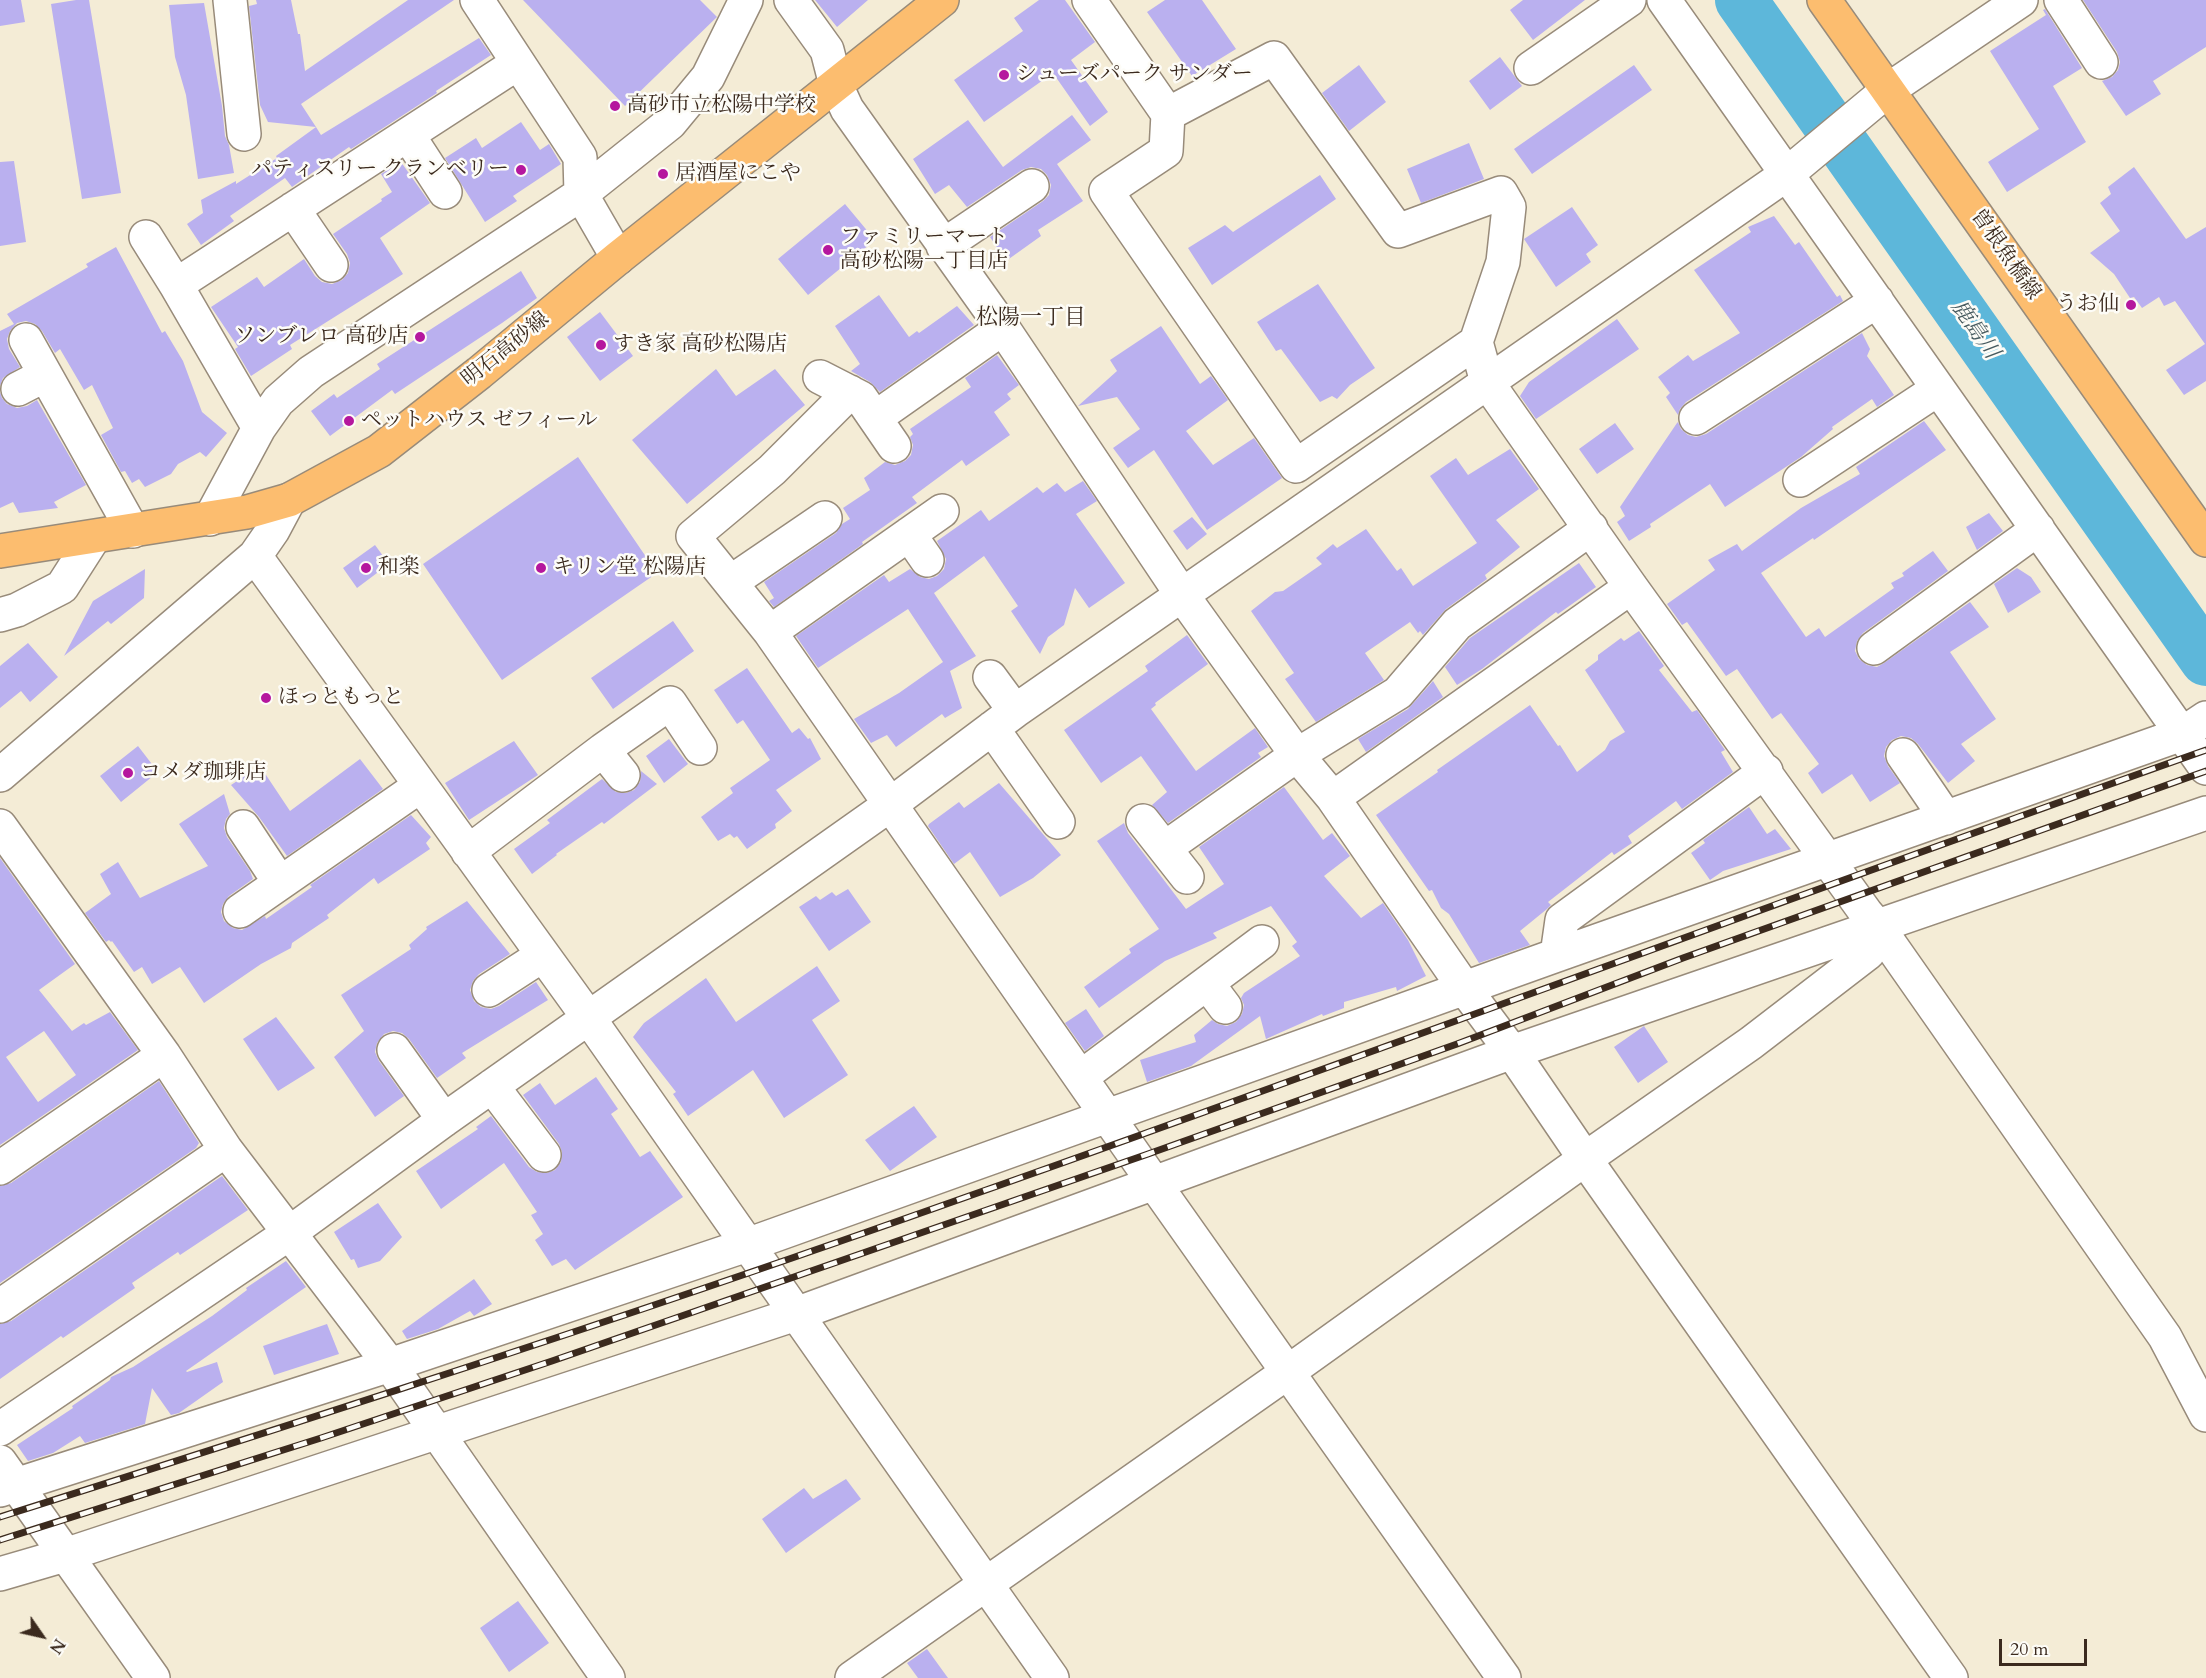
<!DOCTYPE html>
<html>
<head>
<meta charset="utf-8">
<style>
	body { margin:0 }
	#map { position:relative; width:2206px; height:1678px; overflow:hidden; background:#f4ecd6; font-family:Cardo,serif }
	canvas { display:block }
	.north { position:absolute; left:12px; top:1606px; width:60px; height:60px; -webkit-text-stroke:4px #fdfcf7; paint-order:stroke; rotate:124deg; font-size:16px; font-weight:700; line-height:24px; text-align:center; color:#3b2a1e }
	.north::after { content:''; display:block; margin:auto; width:21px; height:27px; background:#3b2a1e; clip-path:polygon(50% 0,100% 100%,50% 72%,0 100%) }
	.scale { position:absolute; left:1999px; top:1639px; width:88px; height:27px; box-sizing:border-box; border:3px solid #3b2a1e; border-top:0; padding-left:8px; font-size:18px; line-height:21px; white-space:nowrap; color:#3b2a1e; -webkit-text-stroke:4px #fdfcf7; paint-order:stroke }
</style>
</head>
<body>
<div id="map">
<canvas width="2206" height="1678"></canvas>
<div class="north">N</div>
<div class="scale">20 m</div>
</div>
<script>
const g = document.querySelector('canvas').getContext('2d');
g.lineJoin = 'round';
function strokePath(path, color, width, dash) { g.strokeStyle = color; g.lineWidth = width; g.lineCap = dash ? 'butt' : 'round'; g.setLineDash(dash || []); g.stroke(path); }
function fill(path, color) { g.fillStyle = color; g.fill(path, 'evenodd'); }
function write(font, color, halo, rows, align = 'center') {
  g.font = font + ' Cardo,"Noto Serif JP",serif'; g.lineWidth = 5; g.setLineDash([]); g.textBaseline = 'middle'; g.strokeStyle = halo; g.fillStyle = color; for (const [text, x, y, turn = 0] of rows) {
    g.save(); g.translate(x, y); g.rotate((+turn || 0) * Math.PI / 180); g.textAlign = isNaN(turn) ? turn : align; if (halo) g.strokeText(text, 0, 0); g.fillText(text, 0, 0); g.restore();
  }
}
const river = new Path2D(`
	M 1741,0 L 2206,660`);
const building = new Path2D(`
	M 0,0 L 21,0 L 25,22 L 0,26 Z
	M 76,0 L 89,0 L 121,193 L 82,199 L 51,4 Z
	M 256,0 L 291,0 L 298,34 L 300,34 L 305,71 L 408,0 L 454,0 L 301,104 L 316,127 L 268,122 L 260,105 L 249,6 L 257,4 Z
	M 523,0 L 700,0 L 717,17 L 625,106 Z
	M 815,0 L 868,0 L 837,27 Z
	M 1039,0 L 1065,0 L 1095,42 L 1071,60 L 1108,112 L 1090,126 L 1053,73 L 984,122 L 954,80 L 1023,31 L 1014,18 Z
	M 1165,0 L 1202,0 L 1236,49 L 1192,76 L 1147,12 Z
	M 1523,0 L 1585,0 L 1533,40 L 1510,10 Z
	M 2083,0 L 2206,0 L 2206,47 L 2153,81 L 2161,94 L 2126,116 L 2102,81 L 2112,77 L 2118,70 L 2120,62 L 2117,52 Z
	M 204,3 L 222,106 L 225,136 L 229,145 L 234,173 L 198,179 L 186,95 L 175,57 L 169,5 Z
	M 2045,9 L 2082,68 L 2053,86 L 2086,142 L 2007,192 L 1988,162 L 2039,129 L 1990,51 L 2046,15 L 2043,10 Z
	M 479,38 L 491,55 L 436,91 L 437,93 L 351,149 L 349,147 L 292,187 L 285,178 L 230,216 L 234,221 L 201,245 L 187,224 L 203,213 L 201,200 L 236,181 L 236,184 L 277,158 L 276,156 L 316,127 L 321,135 Z
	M 1500,57 L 1522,86 L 1490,110 L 1469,81 Z
	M 1359,65 L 1386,102 L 1349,131 L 1322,93 Z
	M 1634,65 L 1652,90 L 1532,174 L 1514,149 Z
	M 1072,115 L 1091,140 L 1057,164 L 1083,201 L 1038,230 L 1041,236 L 1006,261 L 990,237 L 1043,201 L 1049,195 L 1051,185 L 1047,175 L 1041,169 L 1031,167 L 1022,170 L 967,207 L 949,185 L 935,194 L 913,159 L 968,120 L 1003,167 Z
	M 521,122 L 540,150 L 549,144 L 561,164 L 513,196 L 517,201 L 485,222 L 445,158 L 476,138 L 482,148 Z
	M 1469,143 L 1484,179 L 1421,203 L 1407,169 Z
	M 14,161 L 26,242 L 0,246 L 0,162 Z
	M 401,162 L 430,203 L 380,238 L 403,274 L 290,345 L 292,349 L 251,376 L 235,349 L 238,347 L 211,307 L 257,277 L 264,287 L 304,259 L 315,276 L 322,282 L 332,284 L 342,280 L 348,273 L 350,263 L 347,254 L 333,234 L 382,201 L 381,199 L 392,192 L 381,174 Z
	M 2134,167 L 2186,239 L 2206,227 L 2206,381 L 2184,395 L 2166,370 L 2205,344 L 2175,301 L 2164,306 L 2159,297 L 2142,308 L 2134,297 L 2130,298 L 2114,274 L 2090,253 L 2120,231 L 2100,203 L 2111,194 L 2108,187 Z
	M 1320,175 L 1336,199 L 1212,285 L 1188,248 L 1225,225 L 1233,232 Z
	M 845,204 L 875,240 L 808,295 L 778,259 Z
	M 1572,207 L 1598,245 L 1586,254 L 1591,262 L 1556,287 L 1524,239 Z
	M 1774,216 L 1795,245 L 1799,242 L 1837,297 L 1840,295 L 1843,301 L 1686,402 L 1680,409 L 1678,415 L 1666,397 L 1670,393 L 1658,377 L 1688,355 L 1693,361 L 1740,333 L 1694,270 L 1751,232 L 1748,227 Z
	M 116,247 L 162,333 L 165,331 L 183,361 L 202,412 L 227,433 L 206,457 L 200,452 L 178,464 L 171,474 L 145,487 L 139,479 L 132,483 L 125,471 L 121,472 L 101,435 L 113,428 L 92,385 L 84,390 L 60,349 L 55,353 L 42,331 L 35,324 L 26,321 L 17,323 L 10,331 L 7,339 L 9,349 L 20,367 L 3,378 L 0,386 L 0,331 L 14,324 L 7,314 L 88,267 L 86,264 Z
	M 521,271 L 537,298 L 502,323 L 395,394 L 392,390 L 330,436 L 311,411 L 334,394 L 337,398 L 380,369 L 377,364 Z
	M 1318,284 L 1375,368 L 1350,385 L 1337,399 L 1332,396 L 1320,402 L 1281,349 L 1276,351 L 1257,322 Z
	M 879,295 L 909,337 L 917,331 L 919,333 L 957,306 L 974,325 L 880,392 L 870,382 L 851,371 L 860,364 L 835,326 Z
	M 600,312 L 633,356 L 600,381 L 567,337 Z
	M 1617,319 L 1639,349 L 1536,419 L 1520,396 L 1529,382 Z
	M 1161,326 L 1200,384 L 1211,376 L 1228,400 L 1186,431 L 1213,465 L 1254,438 L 1282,478 L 1207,530 L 1154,450 L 1128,468 L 1113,448 L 1140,429 L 1117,397 L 1078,406 L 1117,371 L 1110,360 Z
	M 1862,333 L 1870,349 L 1867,356 L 1894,395 L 1877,407 L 1872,399 L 1832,427 L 1833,429 L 1801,457 L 1725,507 L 1710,484 L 1650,524 L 1651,527 L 1629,541 L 1617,522 L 1625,516 L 1620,507 L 1677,423 L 1678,422 L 1681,429 L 1688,435 L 1696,437 L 1706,434 Z
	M 997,355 L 1019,385 L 1007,394 L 1011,399 L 994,412 L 1010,435 L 966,466 L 962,460 L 912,497 L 917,503 L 862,542 L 863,544 L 774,607 L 769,601 L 774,598 L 764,582 L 836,533 L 842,524 L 850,519 L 843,508 L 870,490 L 864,478 L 885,462 L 895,465 L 905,461 L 911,455 L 913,445 L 910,437 L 913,434 L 910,429 L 971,387 L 965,378 Z
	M 716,369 L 736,396 L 775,369 L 805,405 L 687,504 L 632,440 Z
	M 0,392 L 2,398 L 7,404 L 17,408 L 27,406 L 37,400 L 86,485 L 54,502 L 58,508 L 19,513 L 13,502 L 0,508 Z
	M 1924,421 L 1946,450 L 1814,540 L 1813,538 L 1761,573 L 1806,637 L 1819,628 L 1825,637 L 1894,588 L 1891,583 L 1904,576 L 1902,573 L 1933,551 L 1948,571 L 1863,633 L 1857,641 L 1855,651 L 1859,659 L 1867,665 L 1877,667 L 1884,663 L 1970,602 L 1989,627 L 1950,652 L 1996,719 L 1961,744 L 1975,761 L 1948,783 L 1918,744 L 1911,738 L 1901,736 L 1892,740 L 1886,747 L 1884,756 L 1888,766 L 1900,783 L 1870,802 L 1852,774 L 1822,794 L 1808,773 L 1819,764 L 1781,713 L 1772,719 L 1737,669 L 1726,676 L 1687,622 L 1682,625 L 1667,604 L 1715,570 L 1708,560 L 1737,544 L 1742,551 L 1801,508 L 1860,474 L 1856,467 Z
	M 1615,423 L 1634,449 L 1597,474 L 1579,449 Z
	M 1510,449 L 1539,489 L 1496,520 L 1520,547 L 1485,575 L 1487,579 L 1446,609 L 1423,635 L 1420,631 L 1418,633 L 1410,622 L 1365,653 L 1384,680 L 1316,722 L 1285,679 L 1294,673 L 1251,611 L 1275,592 L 1283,591 L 1322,564 L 1316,558 L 1333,544 L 1337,548 L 1366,529 L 1397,571 L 1401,568 L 1413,586 L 1477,543 L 1430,476 L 1456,458 L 1468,475 Z
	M 578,457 L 657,573 L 502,680 L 423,564 Z
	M 1083,481 L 1097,501 L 1076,514 L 1125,583 L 1089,608 L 1075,588 L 1064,625 L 1048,637 L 1040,654 L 1011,611 L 1018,606 L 984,556 L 934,593 L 976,656 L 950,671 L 962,708 L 945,718 L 942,714 L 896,747 L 887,735 L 871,743 L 854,719 L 899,693 L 943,662 L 908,609 L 818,668 L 796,636 L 884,575 L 889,582 L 910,569 L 920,577 L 929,579 L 937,576 L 944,569 L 946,559 L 937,541 L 981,510 L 989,521 L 1037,487 L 1043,493 L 1057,483 L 1065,492 Z
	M 1989,513 L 2003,531 L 1977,550 L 1966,527 Z
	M 1192,517 L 1207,534 L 1187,550 L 1173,531 Z
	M 375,545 L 389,564 L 357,588 L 343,568 Z
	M 1579,563 L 1596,587 L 1558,614 L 1556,612 L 1482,669 L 1457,685 L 1445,667 L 1470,638 Z
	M 2017,568 L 2031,577 L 2041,592 L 2008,613 L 1994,584 Z
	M 145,569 L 144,598 L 111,624 L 108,621 L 64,656 L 93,601 Z
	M 673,621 L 694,651 L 613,709 L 591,678 Z
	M 1639,631 L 1664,666 L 1659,670 L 1692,712 L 1697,710 L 1725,750 L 1721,752 L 1733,772 L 1682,809 L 1676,801 L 1628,836 L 1632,843 L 1614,855 L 1612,852 L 1548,902 L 1551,905 L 1547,909 L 1520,931 L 1530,945 L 1479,963 L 1449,914 L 1441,908 L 1432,890 L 1429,891 L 1376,815 L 1438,772 L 1437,770 L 1530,705 L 1558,746 L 1560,745 L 1577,772 L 1605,750 L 1610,741 L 1625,732 L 1585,670 L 1598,660 L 1598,655 L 1621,638 L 1624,641 Z
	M 1187,635 L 1208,664 L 1155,703 L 1156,705 L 1151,709 L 1196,771 L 1255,728 L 1268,747 L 1258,753 L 1261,757 L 1168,823 L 1152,805 L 1167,792 L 1141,756 L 1101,783 L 1064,730 L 1148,671 L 1145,666 Z
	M 28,643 L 58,677 L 30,702 L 21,691 L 0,708 L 0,666 Z
	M 747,668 L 792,733 L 799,728 L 808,739 L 810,738 L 821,759 L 776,790 L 792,811 L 775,824 L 776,828 L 747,849 L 737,836 L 734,838 L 730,834 L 718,841 L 701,817 L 733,793 L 730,788 L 770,760 L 743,720 L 737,724 L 714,690 Z
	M 1433,681 L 1443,697 L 1366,752 L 1358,739 L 1408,709 Z
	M 669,739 L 688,764 L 664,783 L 646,756 Z
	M 514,741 L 538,775 L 469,820 L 445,783 Z
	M 138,746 L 158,772 L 121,802 L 100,776 Z
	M 360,759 L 383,789 L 287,856 L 259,817 L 231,785 L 260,766 L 290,811 Z
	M 641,771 L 657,784 L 604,824 L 602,822 L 556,854 L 557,855 L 532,874 L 514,849 L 550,823 L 547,820 L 602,779 L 616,792 L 626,793 L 634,790 L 640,782 Z
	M 999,783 L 1061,855 L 1033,878 L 1000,897 L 970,852 L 954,864 L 928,826 L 929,824 L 959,802 L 964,808 Z
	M 1284,787 L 1323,840 L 1332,833 L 1350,856 L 1324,876 L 1361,918 L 1383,903 L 1408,940 L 1426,976 L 1397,991 L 1396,987 L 1344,1002 L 1344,1008 L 1323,1016 L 1322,1014 L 1266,1039 L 1260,1016 L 1191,1066 L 1147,1082 L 1140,1060 L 1196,1042 L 1194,1035 L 1212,1020 L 1218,1024 L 1227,1026 L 1236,1022 L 1242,1014 L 1244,1005 L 1241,998 L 1244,993 L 1300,956 L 1292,946 L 1297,942 L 1271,906 L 1213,933 L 1217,938 L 1165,961 L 1099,1008 L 1084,987 L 1131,953 L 1129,949 L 1159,929 L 1097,841 L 1124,823 L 1128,833 L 1186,909 L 1224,884 L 1199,847 Z
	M 224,794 L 230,814 L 226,819 L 224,828 L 227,837 L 250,871 L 253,879 L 229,896 L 223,904 L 221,912 L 224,921 L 233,928 L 242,930 L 265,916 L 266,919 L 312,887 L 310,885 L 411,815 L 431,837 L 426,843 L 430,849 L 378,884 L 374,878 L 327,915 L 329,918 L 292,943 L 291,948 L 261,964 L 204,1003 L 180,967 L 152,984 L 142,967 L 134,972 L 112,941 L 111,942 L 109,940 L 106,942 L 85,913 L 111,894 L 100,874 L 118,862 L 140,898 L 208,866 L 179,824 Z
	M 1749,807 L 1767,834 L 1775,829 L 1791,849 L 1723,871 L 1710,880 L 1691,853 L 1705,843 L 1703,840 Z
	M 0,858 L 75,964 L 39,990 L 72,1031 L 84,1023 L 86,1025 L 110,1012 L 138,1050 L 0,1145 ZM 44,1031 L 76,1075 L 38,1102 L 6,1057 Z
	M 848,889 L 871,922 L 829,951 L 799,907 L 816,896 L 820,900 L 832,892 L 836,896 Z
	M 467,901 L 510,954 L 479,974 L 473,981 L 470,990 L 474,1001 L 481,1007 L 491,1009 L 499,1006 L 536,982 L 548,1000 L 462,1053 L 466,1058 L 437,1078 L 409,1039 L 402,1033 L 393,1031 L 384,1034 L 377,1043 L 375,1052 L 379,1061 L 404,1096 L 375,1117 L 334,1057 L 364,1031 L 341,995 L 411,949 L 409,945 L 427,929 L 426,927 Z
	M 817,966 L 840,1001 L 812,1020 L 848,1075 L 784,1118 L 753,1070 L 688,1116 L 673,1094 L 676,1092 L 633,1037 L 644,1023 L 706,978 L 736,1022 Z
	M 1086,1009 L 1104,1036 L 1085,1051 L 1065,1023 Z
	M 276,1017 L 315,1068 L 278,1091 L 243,1039 Z
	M 1644,1026 L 1668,1062 L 1638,1083 L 1614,1047 Z
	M 596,1077 L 618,1109 L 611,1114 L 640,1157 L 650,1151 L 683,1197 L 575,1270 L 566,1259 L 552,1266 L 535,1240 L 543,1234 L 531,1215 L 537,1212 L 504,1163 L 441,1209 L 416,1171 L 478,1129 L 476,1127 L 491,1116 L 529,1167 L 537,1172 L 547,1173 L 555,1170 L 561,1162 L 562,1152 L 559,1144 L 523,1095 L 540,1083 L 555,1105 Z
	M 159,1081 L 199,1143 L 196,1148 L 0,1283 L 0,1186 L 11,1183 Z
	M 914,1106 L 937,1137 L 890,1171 L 865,1140 Z
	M 222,1176 L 248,1210 L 180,1255 L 178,1252 L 132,1283 L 135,1288 L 63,1338 L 61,1336 L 0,1379 L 0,1324 L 11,1321 Z
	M 378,1203 L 402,1237 L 380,1261 L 358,1268 L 354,1259 L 351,1260 L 334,1232 Z
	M 286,1261 L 306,1287 L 186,1371 L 187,1372 L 217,1362 L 223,1382 L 179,1413 L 171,1415 L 152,1388 L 145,1424 L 85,1443 L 80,1436 L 53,1453 L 28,1461 L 17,1445 L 73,1408 L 72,1406 L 110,1380 L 111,1377 L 133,1367 L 212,1316 L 247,1290 L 246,1288 Z
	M 474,1279 L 492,1304 L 474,1316 L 470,1311 L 438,1329 L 407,1339 L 402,1331 Z
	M 327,1324 L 339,1354 L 274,1375 L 263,1346 Z
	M 846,1479 L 861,1499 L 786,1553 L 762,1519 L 804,1488 L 813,1499 Z
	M 518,1601 L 549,1643 L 509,1672 L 480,1628 Z
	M 927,1649 L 948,1678 L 918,1678 L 907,1663 Z`);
const minor = new Path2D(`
	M 230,0 L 244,134
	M 477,0 L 580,157 L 581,194 L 618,258
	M 791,0 L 827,50 L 836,85 L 847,109 L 1003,328 L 1182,595 L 1297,755 L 1333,798 L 1465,989 L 1512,1052 L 1585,1159 L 1951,1678
	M 1089,0 L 1168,114 L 1166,151 L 1106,191 L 1296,466 L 1476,342
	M 1664,0 L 2206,768
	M 2061,0 L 2101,62
	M 1531,68 L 1629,0
	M 1168,114 L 1274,58 L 1398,231 L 1501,193 L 1509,207 L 1503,262 L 1476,342 L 1487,382 L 1631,587 L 1866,913 L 1878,927 L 2165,1337 L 2206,1415
	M 408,135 L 445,192
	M 293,209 L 331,265
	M 146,237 L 176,285 L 259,428
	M 943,246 L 1032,186
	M 176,285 L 518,63
	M 26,340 L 133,531
	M 820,377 L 861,398 L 894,446
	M 18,389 L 45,375
	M 850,392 L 772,470 L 693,536 L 770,632 L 1154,1183 L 1504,1678
	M 875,418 L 1003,328
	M 1696,418 L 1877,301
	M 1800,480 L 1938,389
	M 210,519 L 259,428 L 278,401 L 311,372 L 581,194 L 670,123 L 708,77 L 746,0
	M 909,534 L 927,560
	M 255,556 L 588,1017 L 1052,1678
	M 731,582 L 825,518
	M 0,615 L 17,610 L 62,587 L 94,537
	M 770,632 L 942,511
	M 1874,648 L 2038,529
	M 990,677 L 1015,711
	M 992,728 L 1058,822
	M 603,750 L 623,775
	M 1903,755 L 1946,818
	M 0,775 L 255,556 L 273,530 L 289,500
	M 1333,798 L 1631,587
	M 1143,821 L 1187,877
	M 0,826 L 164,1055 L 226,1150 L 390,1365 L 608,1678
	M 243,827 L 280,883
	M 1165,848 L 1297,755 L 1398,693 L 1457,624 L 1591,528
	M 468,852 L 603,750 L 670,703 L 700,748
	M 240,911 L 420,786
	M 1557,955 L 1562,920 L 1766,771
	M 1207,983 L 1225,1007
	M 489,990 L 543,955
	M 394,1050 L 444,1120
	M 1081,1077 L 1262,942
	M 492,1086 L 544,1155
	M 0,1168 L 164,1055
	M 0,1306 L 226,1150
	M 0,1429 L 288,1234 L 444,1120 L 891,804 L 1015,711 L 1787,174 L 1888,90 L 2021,0
	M 0,1462 L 153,1678
	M 0,1490 L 390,1365 L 747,1245 L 1557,955 L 2182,734 L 2206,718
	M 0,1574 L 65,1555 L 796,1314 L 1512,1052 L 2206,813
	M 852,1678 L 1288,1372 L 1585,1159 L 1751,1043 L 1868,953 L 1878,927`);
const major = new Path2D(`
	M 1824,0 L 2206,540
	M 0,551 L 247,512 L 289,500 L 379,451 L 479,373 L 618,258 L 942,0`);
const rail = new Path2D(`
	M 0,1517 C 265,1433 529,1349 792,1258 C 1265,1094 1734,917 2206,750
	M 0,1540 L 321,1438 L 552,1361 L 1148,1154 L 1457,1044 L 1683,958 L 2206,771`);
const markers = [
	[1004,75,6,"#b5179e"],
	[615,106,6,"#b5179e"],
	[521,170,6,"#b5179e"],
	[663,174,6,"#b5179e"],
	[828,250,6,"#b5179e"],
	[2131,305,6,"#b5179e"],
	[420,337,6,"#b5179e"],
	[601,345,6,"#b5179e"],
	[349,421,6,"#b5179e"],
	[366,568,6,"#b5179e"],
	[541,568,6,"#b5179e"],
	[266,698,6,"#b5179e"],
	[128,773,6,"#b5179e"]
];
const poiNames = [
	["シューズパーク サンダー",1016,75],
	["高砂市立松陽中学校",627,106],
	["パティスリー クランベリー",509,170,"right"],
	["居酒屋にこや",675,174],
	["ファミリーマート",840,238],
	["高砂松陽一丁目店",840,262],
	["うお仙",2119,305,"right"],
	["ソンブレロ 高砂店",408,337,"right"],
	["すき家 高砂松陽店",613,345],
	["ペットハウス ゼフィール",361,421],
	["和楽",378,568],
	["キリン堂 松陽店",553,568],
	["ほっともっと",278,698],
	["コメダ珈琲店",140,773]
];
const streetNames = [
	["曽根魚橋線",2005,255,55],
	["明石高砂線",506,350,-39]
];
const neighbourhoodNames = [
	["松陽一丁目",1031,319]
];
const waterNames = [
	["鹿島川",1974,330,55]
];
strokePath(river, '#5db7da', 52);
fill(building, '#bab0ef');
strokePath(minor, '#988b7a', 36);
strokePath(major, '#988b7a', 36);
strokePath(minor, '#fff', 33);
strokePath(major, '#fcbd6f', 33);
strokePath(rail, '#3b2a1e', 7);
strokePath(rail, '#fdfcf7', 4.5, [14]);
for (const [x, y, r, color] of markers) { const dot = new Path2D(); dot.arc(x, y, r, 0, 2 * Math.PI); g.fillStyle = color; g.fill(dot); strokePath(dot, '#fdfcf7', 2); }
write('21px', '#3b2a1e', '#fdfcf7', poiNames, 'left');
write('21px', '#3b2a1e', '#fdfcf7', streetNames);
write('22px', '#3b2a1e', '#fdfcf7', neighbourhoodNames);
write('italic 22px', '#475b60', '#fdfcf7', waterNames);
</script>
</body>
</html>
